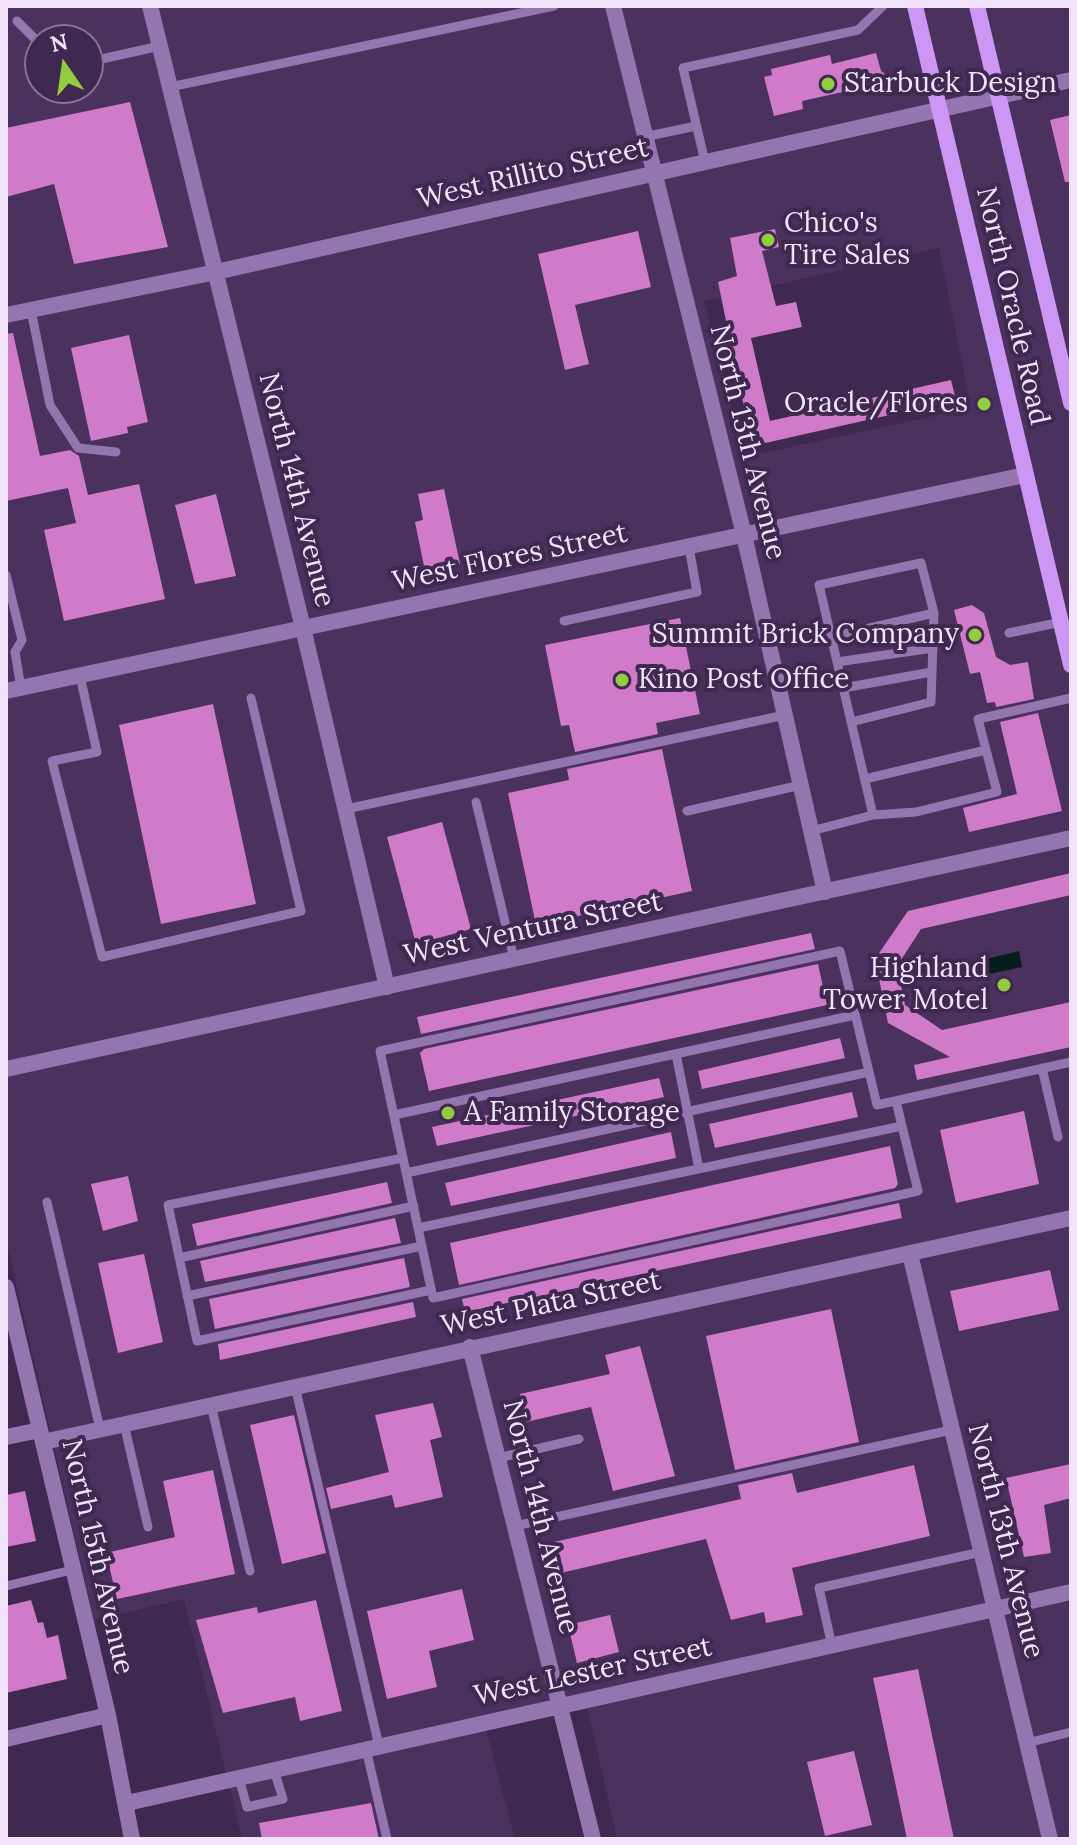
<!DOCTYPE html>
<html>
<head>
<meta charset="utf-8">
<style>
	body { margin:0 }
	#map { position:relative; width:1077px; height:1845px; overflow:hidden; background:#3f2950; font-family:Lora,serif }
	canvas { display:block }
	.frame { position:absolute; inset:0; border:8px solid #f0e3fb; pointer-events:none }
	.north { position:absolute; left:24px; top:24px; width:80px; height:80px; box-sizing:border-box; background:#3f2950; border:2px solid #867394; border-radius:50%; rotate:347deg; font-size:22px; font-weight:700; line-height:32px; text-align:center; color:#f0e3fb }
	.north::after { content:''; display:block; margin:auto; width:28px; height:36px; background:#91cd3f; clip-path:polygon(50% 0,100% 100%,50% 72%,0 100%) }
</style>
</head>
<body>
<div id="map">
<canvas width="1077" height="1845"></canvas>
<div class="frame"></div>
<div class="north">N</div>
</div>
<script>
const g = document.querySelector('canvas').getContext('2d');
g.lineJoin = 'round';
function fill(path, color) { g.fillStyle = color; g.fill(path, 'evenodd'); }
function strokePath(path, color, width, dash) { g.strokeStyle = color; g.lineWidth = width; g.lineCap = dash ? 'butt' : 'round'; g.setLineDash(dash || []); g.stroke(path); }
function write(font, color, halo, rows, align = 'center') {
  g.font = font + ' Lora,serif'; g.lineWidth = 8; g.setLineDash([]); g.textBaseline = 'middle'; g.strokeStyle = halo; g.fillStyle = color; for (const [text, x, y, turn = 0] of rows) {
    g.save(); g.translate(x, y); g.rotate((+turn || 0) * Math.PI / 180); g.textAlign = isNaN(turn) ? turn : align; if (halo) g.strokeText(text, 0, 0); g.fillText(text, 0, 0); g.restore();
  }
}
const built = new Path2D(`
	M 6,6 L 1071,6 L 1071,1839 L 617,1839 L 586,1701 L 484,1722 L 515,1839 L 242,1839 L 184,1599 L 94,1620 L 6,1240 ZM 40,40 L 88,40 L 88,88 L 40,88 ZM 939,248 L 971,408 L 745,457 L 704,301 Z`);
const water = new Path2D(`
	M 1019,951 L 1022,967 L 985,975 L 982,960 Z`);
const building = new Path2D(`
	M 876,53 L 881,71 L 890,78 L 885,91 L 870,86 L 802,101 L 803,109 L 774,116 L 764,77 L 772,75 L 771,69 L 830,55 L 832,64 Z
	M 130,102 L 168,247 L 74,264 L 54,184 L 6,197 L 6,128 Z
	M 1071,115 L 1071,182 L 1065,182 L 1050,120 Z
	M 775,229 L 779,247 L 762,251 L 776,306 L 796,302 L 802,327 L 751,338 L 770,421 L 951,380 L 956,400 L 752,446 L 718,282 L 737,276 L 730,238 Z
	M 638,231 L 651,287 L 575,305 L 589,364 L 565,370 L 538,254 Z
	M 13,333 L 40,456 L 70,450 L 79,456 L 88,495 L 139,484 L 165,599 L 64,621 L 44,530 L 76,523 L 68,488 L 6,501 L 6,334 Z
	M 129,335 L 148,422 L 127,427 L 128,433 L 91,441 L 71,348 Z
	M 444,489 L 460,564 L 425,571 L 415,522 L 423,520 L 418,494 Z
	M 216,494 L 236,576 L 195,584 L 175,505 Z
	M 972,605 L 984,613 L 996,657 L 1010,665 L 1028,662 L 1034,699 L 996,707 L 995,702 L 987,703 L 980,672 L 970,674 L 954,610 Z
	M 680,618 L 700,714 L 656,723 L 658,734 L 575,752 L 569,725 L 561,726 L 545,645 Z
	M 213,704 L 256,904 L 161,924 L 119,725 Z
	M 1038,713 L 1062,811 L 969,832 L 963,808 L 1017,794 L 1000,722 Z
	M 662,749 L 692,891 L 536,925 L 508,793 L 569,780 L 567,769 Z
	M 442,822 L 471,929 L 416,944 L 387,837 Z
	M 1071,873 L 1071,895 L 921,929 L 897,966 L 905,1005 L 942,1030 L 1071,1002 L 1071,1047 L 917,1080 L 914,1065 L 950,1057 L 888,1023 L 875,959 L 908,911 Z
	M 811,933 L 815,949 L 421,1034 L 417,1017 Z
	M 818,964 L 827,1005 L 429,1091 L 420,1053 L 424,1049 Z
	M 840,1038 L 845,1058 L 702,1089 L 698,1071 Z
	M 659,1078 L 664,1097 L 437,1146 L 432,1127 Z
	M 852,1092 L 858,1117 L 715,1148 L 709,1124 Z
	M 1024,1111 L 1039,1184 L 956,1203 L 940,1130 Z
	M 671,1132 L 676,1158 L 451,1206 L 445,1183 Z
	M 890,1146 L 898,1184 L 895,1188 L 459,1285 L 450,1243 Z
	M 128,1176 L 138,1221 L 103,1231 L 91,1184 Z
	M 387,1182 L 392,1203 L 197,1246 L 192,1224 Z
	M 899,1203 L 902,1218 L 465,1312 L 462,1299 Z
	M 395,1218 L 401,1243 L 205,1282 L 200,1261 Z
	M 144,1254 L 163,1342 L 118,1353 L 98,1263 Z
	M 404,1258 L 410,1287 L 215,1329 L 209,1299 Z
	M 1050,1270 L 1059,1310 L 959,1331 L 950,1291 Z
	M 413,1302 L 416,1317 L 220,1360 L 218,1344 Z
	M 831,1309 L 859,1442 L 735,1470 L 706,1336 Z
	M 640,1346 L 675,1476 L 613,1491 L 591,1407 L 526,1422 L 520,1394 L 610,1374 L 605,1355 Z
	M 433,1403 L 442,1437 L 430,1440 L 443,1497 L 395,1508 L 392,1495 L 331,1509 L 326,1488 L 389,1472 L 375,1415 Z
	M 294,1415 L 326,1553 L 282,1564 L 250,1425 Z
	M 1071,1464 L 1071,1498 L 1044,1505 L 1051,1553 L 1024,1557 L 1006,1478 Z
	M 914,1465 L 930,1536 L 792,1568 L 803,1615 L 766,1623 L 764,1612 L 731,1620 L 706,1539 L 548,1576 L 541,1545 L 741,1499 L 738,1485 L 792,1473 L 797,1493 Z
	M 213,1470 L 235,1574 L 117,1599 L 106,1553 L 175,1537 L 163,1481 Z
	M 25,1491 L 36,1541 L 6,1547 L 6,1495 Z
	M 462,1589 L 474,1640 L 429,1651 L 437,1687 L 387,1699 L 367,1611 Z
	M 31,1600 L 38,1623 L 43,1622 L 47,1638 L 58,1635 L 67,1679 L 6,1693 L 6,1606 Z
	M 316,1600 L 342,1711 L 300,1721 L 295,1697 L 223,1713 L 196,1620 L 257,1607 L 258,1613 Z
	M 610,1615 L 619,1652 L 577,1663 L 568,1625 Z
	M 918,1669 L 954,1839 L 907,1839 L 873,1678 Z
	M 854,1751 L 872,1825 L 825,1836 L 807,1762 Z
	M 371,1803 L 379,1839 L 262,1839 L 259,1823 Z`);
const lane = new Path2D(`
	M 17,21 L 40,44
	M 88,62 L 160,46
	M 170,87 L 554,6
	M 644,137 L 696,126
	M 705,162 L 683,68 L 858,30 L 883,6
	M 31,310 L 50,405 L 78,448 L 116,452
	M 6,575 L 22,640 L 15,652 L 21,688
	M 564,621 L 697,592 L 689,547
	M 1009,633 L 1061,622
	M 831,637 L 934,613
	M 837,662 L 933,648
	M 80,676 L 97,752 L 52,761 L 102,957 L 301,911 L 251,698
	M 843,688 L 932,672
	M 865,779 L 986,750 L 978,719 L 1071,698
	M 476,802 L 514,959
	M 346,809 L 785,715
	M 687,811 L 801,785
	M 873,815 L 916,812 L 997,792 L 986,750
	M 811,831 L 873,815 L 819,585 L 921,563 L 934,613 L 931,702 L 851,722
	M 676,1054 L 699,1169
	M 1042,1068 L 1058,1137
	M 896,1101 L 902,1126
	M 394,1115 L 855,1015
	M 403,1158 L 168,1205 L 197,1341 L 431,1290
	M 406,1173 L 869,1072
	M 47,1202 L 100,1429
	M 418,1228 L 902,1126 L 918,1191 L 433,1298 L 380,1051 L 840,951 L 877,1105 L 1071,1062
	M 179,1258 L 414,1206
	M 187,1296 L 422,1246
	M 295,1386 L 379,1746
	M 211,1405 L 250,1571
	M 124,1424 L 148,1527
	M 498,1458 L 579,1439
	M 515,1526 L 951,1430
	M 6,1586 L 72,1570
	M 832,1646 L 819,1588 L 981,1552
	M 1027,1743 L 1071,1732
	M 366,1749 L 387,1839
	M 239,1778 L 247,1807 L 283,1799 L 274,1770`);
const street = new Path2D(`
	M 150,6 L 303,628 L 387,987
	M 613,6 L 744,535 L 825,892
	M 6,315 L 216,272 L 1071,80
	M 6,691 L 1025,475
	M 6,1069 L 1071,838
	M 910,1254 L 1050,1839
	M 6,1287 L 108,1715 L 132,1839
	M 470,1347 L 593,1839
	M 6,1437 L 40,1430
	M 43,1442 L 1071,1218
	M 6,1739 L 108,1715
	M 127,1803 L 1071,1592`);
const secondary = new Path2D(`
	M 915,6 L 1071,665
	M 977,6 L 1071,403`);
const markers = [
	[828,84,8,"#91cd3f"],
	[768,240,8,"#91cd3f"],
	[984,404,8,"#91cd3f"],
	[975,635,8,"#91cd3f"],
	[622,680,8,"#91cd3f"],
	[1004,985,8,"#91cd3f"],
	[448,1113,8,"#91cd3f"]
];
const poiNames = [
	["Starbuck Design",844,84],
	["Chico's",784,224],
	["Tire Sales",784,256],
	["Oracle/Flores",968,404,"right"],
	["Summit Brick Company",959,635,"right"],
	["Kino Post Office",638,680],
	["Highland",988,969,"right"],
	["Tower Motel",988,1001,"right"],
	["A Family Storage",464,1113]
];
const streetNames = [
	["West Rillito Street",533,174,-13],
	["North Oracle Road",1012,306,77],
	["North 13th Avenue",747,442,76],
	["North 14th Avenue",296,490,76],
	["West Flores Street",510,558,-12],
	["West Ventura Street",533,929,-12],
	["West Plata Street",551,1304,-12],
	["North 14th Avenue",540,1517,76],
	["North 13th Avenue",1005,1541,76],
	["North 15th Avenue",97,1557,77],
	["West Lester Street",593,1672,-12]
];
fill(built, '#4b315e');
fill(water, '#061e1c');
fill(building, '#d07aca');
strokePath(lane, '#9575af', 9);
strokePath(street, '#9575af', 16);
strokePath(secondary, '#cc97f4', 16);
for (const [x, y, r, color] of markers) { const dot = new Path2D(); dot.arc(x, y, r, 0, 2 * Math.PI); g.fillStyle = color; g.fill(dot); strokePath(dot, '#3f2950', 3); }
write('28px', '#f0e3fb', '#3f2950', poiNames, 'left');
write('28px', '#f0e3fb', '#3f2950', streetNames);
</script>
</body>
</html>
